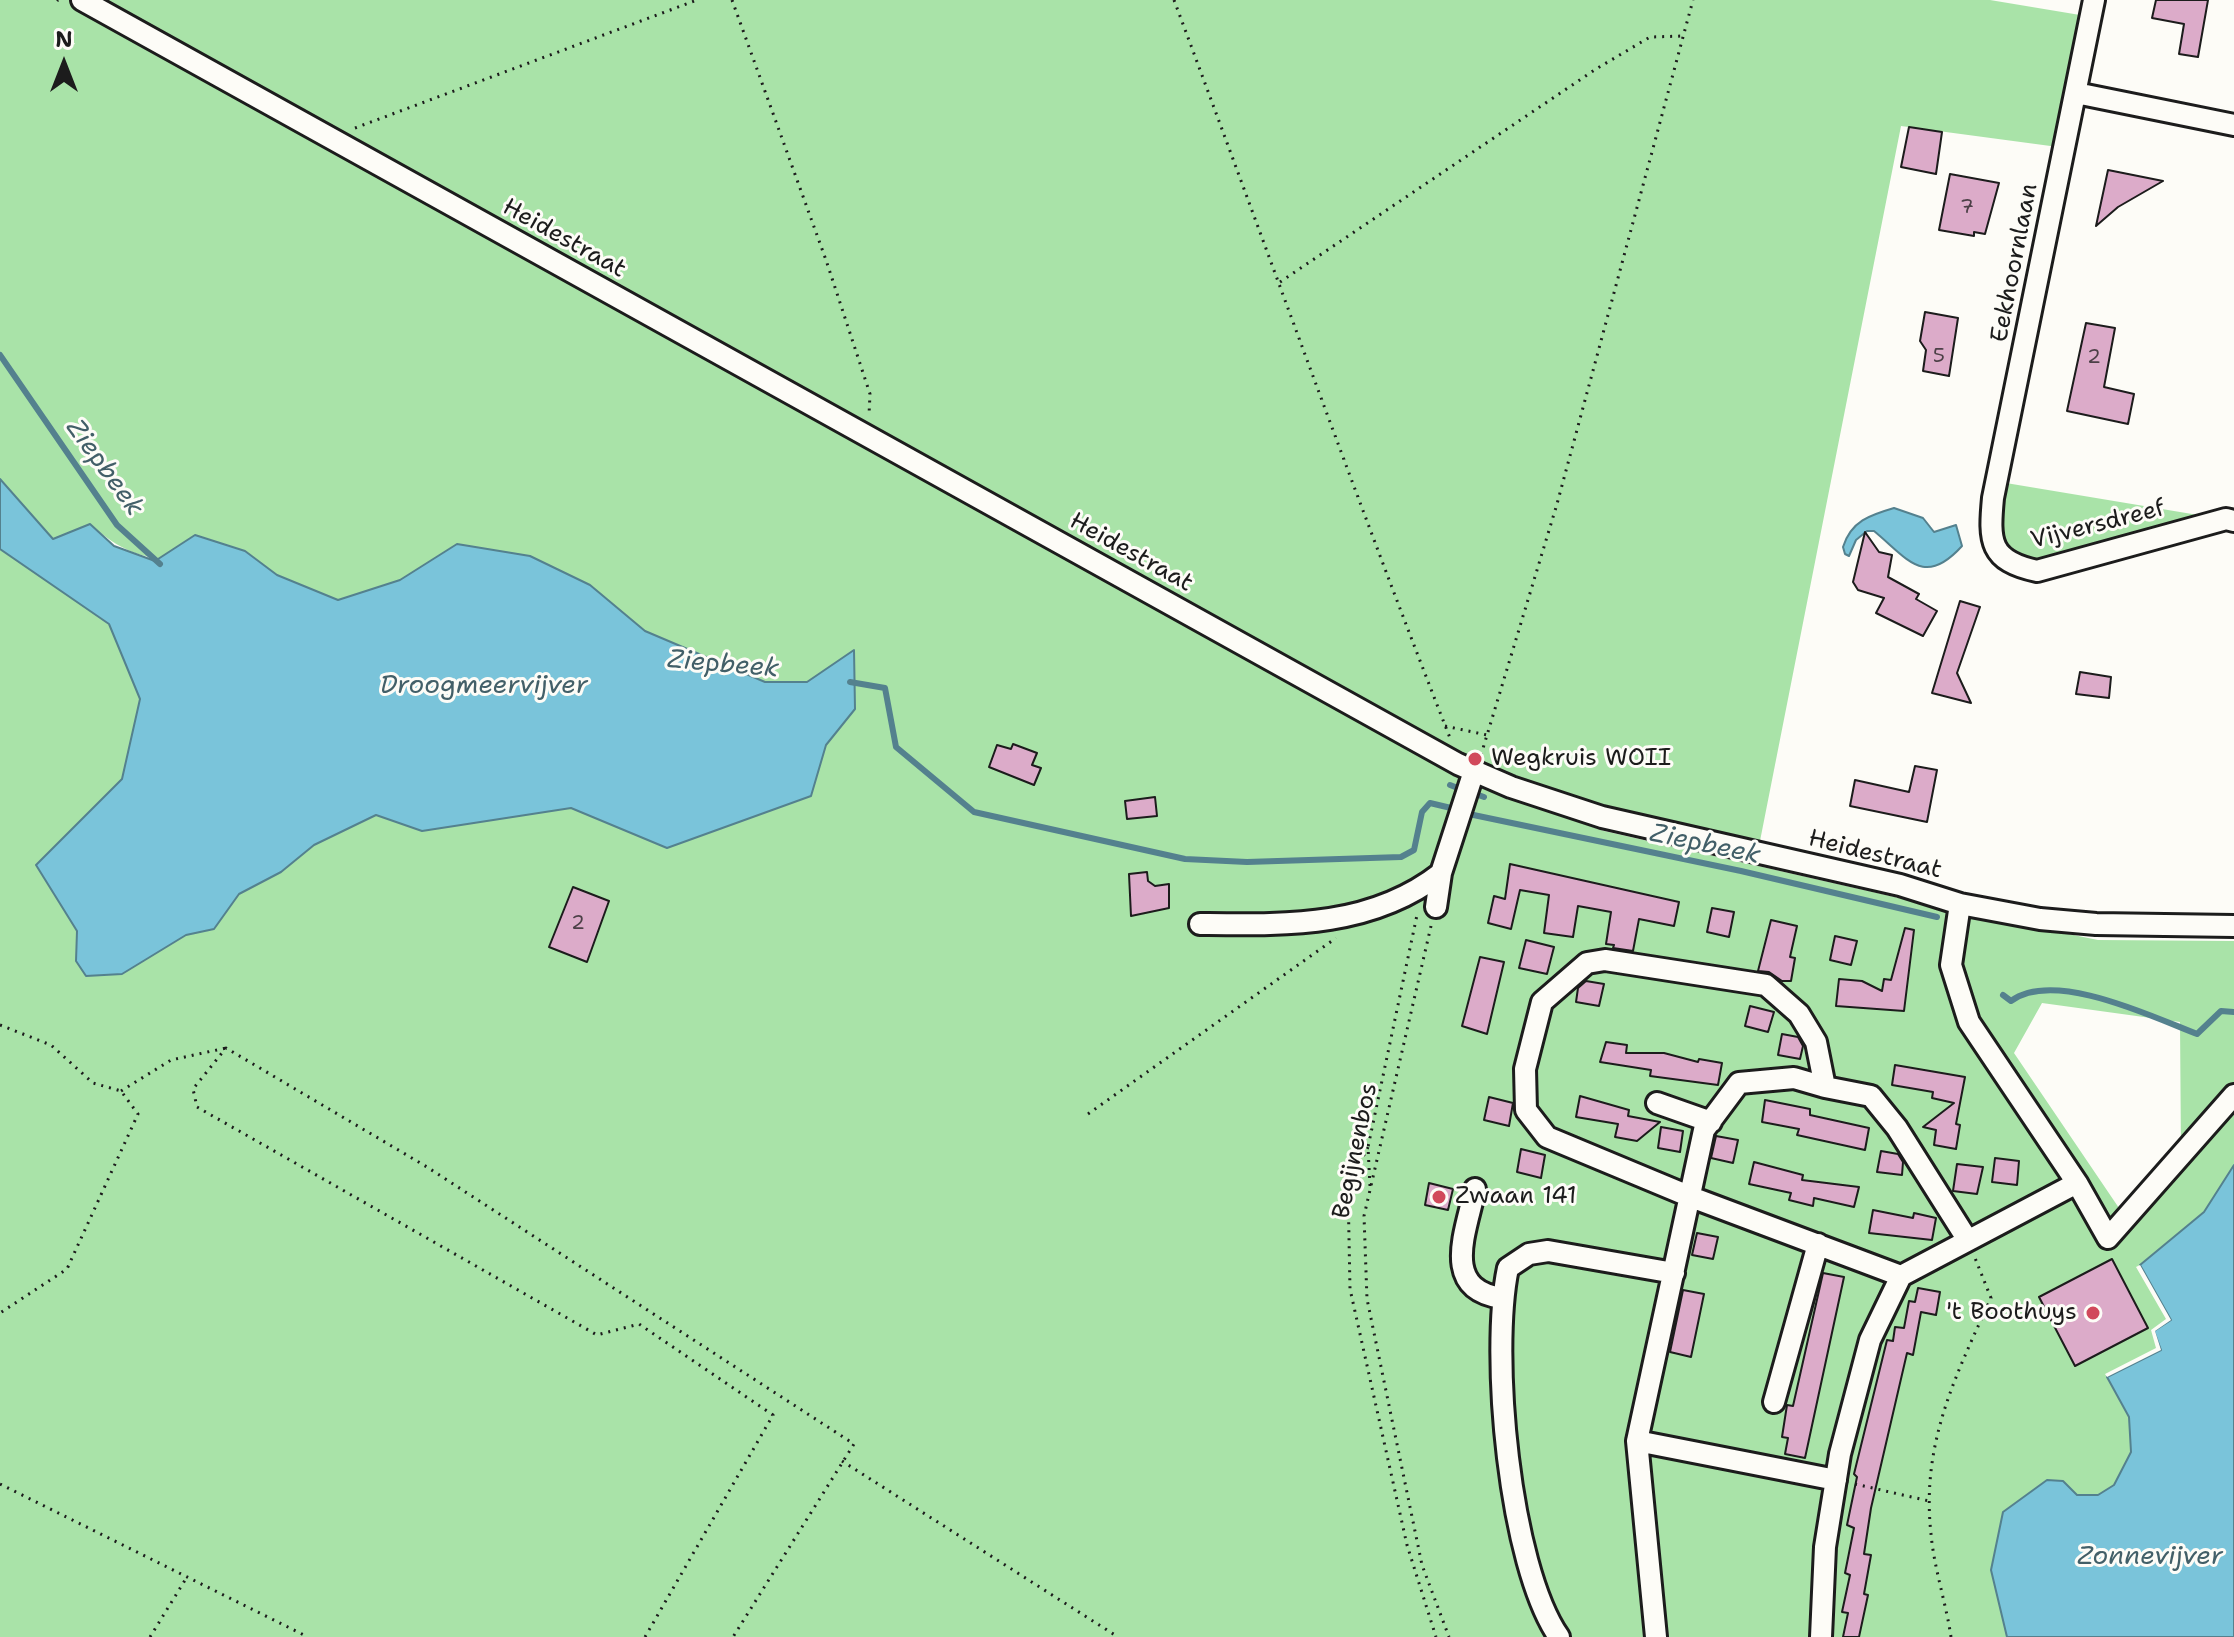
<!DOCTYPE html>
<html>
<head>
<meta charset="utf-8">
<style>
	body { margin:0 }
	#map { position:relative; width:2234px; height:1637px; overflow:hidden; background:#fdfcf7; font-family:"Shantell Sans",sans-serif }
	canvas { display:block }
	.north { position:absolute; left:24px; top:24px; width:80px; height:80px; -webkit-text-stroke:6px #fdfcf7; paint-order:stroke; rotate:0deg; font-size:22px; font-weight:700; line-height:32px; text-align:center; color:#1c1c1c }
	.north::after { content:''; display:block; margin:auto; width:28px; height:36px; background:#1c1c1c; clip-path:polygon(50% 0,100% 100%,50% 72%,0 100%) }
</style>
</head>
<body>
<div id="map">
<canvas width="2234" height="1637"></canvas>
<div class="north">N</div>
</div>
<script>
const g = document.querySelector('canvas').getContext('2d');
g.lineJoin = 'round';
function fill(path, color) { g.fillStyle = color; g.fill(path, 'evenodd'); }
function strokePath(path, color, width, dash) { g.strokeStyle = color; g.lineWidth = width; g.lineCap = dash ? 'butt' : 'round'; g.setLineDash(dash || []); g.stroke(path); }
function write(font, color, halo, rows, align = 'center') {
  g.font = font + ' "Shantell Sans",sans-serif'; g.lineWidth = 6; g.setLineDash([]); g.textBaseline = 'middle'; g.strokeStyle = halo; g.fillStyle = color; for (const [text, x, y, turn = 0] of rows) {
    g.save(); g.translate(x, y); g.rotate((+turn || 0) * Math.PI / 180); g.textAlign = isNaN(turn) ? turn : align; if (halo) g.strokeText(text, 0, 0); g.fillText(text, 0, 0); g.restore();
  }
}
const green = new Path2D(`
	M 0,0 L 1990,0 L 2080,15 L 2058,147 L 1901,126 L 1759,846 L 1611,813 L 1493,772 L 1486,790 L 1604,831 L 1965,913 L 2098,940 L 2234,941 L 2234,1165 L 2204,1212 L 2140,1265 L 2171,1320 L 2161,1350 L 2108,1377 L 2129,1417 L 2131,1452 L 2114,1485 L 2098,1495 L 2076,1495 L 2063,1481 L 1991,1570 L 2007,1637 L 0,1637 L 0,549 L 109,624 L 140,699 L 123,779 L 36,865 L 77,931 L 76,961 L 122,974 L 186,935 L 214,929 L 239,894 L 281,872 L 314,845 L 376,815 L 422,831 L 571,808 L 668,848 L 811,796 L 826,745 L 855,709 L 854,650 L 807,682 L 765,682 L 645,631 L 590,585 L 530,556 L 457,544 L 400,580 L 338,600 L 277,575 L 245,551 C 179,558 144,573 90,524 L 53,539 L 0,479 ZM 2042,1003 L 2180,1022 L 2181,1155 L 2121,1211 L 2014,1053 Z
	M 2006,483 L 2204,516 L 2042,561 L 2012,553 L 1998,532 Z`);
const water = new Path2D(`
	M 0,479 L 53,539 L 90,524 L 114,546 L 155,561 L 195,535 L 245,551 L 277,575 L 338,600 L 400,580 L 457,544 L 530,556 L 590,585 L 645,631 L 765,682 L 807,682 L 854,650 L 855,709 L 826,745 L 811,796 L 667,848 L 571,808 L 422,831 L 376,815 L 314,845 L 281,872 L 239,894 L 214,929 L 186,935 L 122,974 L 86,976 L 76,961 L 77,931 L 36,865 L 122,779 L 140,699 L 109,624 L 0,549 Z
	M 1894,508 L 1923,518 L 1934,532 L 1956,525 L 1962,546 C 1924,588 1908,559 1874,531 L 1867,531 L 1856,540 L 1849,556 L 1845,554 L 1843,547 C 1851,521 1870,515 1894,508 Z
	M 2234,1165 L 2234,1637 L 2007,1637 L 1991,1570 L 2003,1512 L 2047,1480 L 2063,1481 L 2077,1495 L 2098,1495 L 2114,1485 L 2131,1452 L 2129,1417 L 2107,1377 L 2161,1350 L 2154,1331 L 2171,1320 L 2140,1265 L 2204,1212 Z`);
const pier = new Path2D(`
	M 2140,1265 L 2171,1320 L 2155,1331 L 2161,1350 L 2107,1377 L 2105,1374 L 2156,1348 L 2151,1330 L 2166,1319 L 2136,1267 Z`);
const stream = new Path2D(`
	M 0,355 L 117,525 L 160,564
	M 850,682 L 885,688 L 896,747 L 974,812 L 1185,859 L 1247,862 L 1401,857 L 1414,850 L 1422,812 L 1430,803 L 1451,808
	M 1450,785 L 1463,790
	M 1470,792 L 1484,797
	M 1464,813 L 1741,871 L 1937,917
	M 2003,995 L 2011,1001 C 2054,969 2153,1017 2197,1034 L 2221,1011 L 2234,1012`);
const building = new Path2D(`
	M 2156,0 L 2208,0 L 2198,57 L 2179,54 L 2184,24 L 2152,18 Z
	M 1909,127 L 1942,132 L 1936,174 L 1901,167 Z
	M 2108,170 L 2163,181 L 2118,207 L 2096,226 Z
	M 1950,174 L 1999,183 L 1985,234 L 1974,232 L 1974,236 L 1939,230 Z
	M 1925,312 L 1958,318 L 1949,376 L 1923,371 L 1926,350 L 1920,341 Z
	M 2086,323 L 2115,328 L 2104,387 L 2134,394 L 2128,424 L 2067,411 Z
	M 1865,532 L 1879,552 L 1892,555 L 1888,577 L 1919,594 L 1916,599 L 1937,611 L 1923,636 L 1876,613 L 1884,598 L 1858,590 L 1853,582 Z
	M 1960,601 L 1980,607 L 1957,673 L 1971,703 L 1932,693 Z
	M 2080,672 L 2111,677 L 2109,698 L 2076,694 Z
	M 1013,744 L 1037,753 L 1032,765 L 1041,768 L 1034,785 L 989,767 L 997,745 L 1011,749 Z
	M 1915,766 L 1937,770 L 1927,822 L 1850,806 L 1855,780 L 1909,792 Z
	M 1155,797 L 1157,816 L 1127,819 L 1125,801 Z
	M 1510,864 L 1679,902 L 1674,926 L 1639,919 L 1633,951 L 1613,948 L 1614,945 L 1606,944 L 1611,912 L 1578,906 L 1573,937 L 1544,933 L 1549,895 L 1520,890 L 1511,929 L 1488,923 L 1494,896 L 1505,899 Z
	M 1147,872 L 1148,881 L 1155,886 L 1169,884 L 1169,908 L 1131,916 L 1129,874 Z
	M 573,887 L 609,901 L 587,962 L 549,947 Z
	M 1712,908 L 1734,912 L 1729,937 L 1707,932 Z
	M 1771,920 L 1797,926 L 1790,957 L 1795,958 L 1791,981 L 1782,981 L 1769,972 L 1758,971 Z
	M 1905,928 L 1914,930 L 1904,1011 L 1836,1006 L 1839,979 L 1862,981 L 1882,991 L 1884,979 L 1891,980 Z
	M 1835,936 L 1857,941 L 1851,965 L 1830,960 Z
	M 1526,940 L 1554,947 L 1547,974 L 1519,968 Z
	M 1480,957 L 1504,962 L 1487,1034 L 1462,1026 Z
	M 1586,981 L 1604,984 L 1599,1006 L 1576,1002 L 1578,988 Z
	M 1750,1006 L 1774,1012 L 1768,1032 L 1745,1026 Z
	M 1782,1034 L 1798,1037 L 1803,1046 L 1800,1059 L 1778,1055 Z
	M 1606,1042 L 1627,1045 L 1626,1053 L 1664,1053 L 1698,1062 L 1699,1059 L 1722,1063 L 1718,1085 L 1650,1076 L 1651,1070 L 1600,1062 Z
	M 1895,1065 L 1965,1077 L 1956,1124 L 1960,1125 L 1956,1149 L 1934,1145 L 1936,1130 L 1923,1127 L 1954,1103 L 1932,1098 L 1933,1092 L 1892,1085 Z
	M 1580,1096 L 1629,1110 L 1628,1116 L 1660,1122 L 1637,1141 L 1615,1137 L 1618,1124 L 1576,1117 Z
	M 1489,1097 L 1513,1103 L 1509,1126 L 1484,1120 Z
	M 1765,1100 L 1810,1109 L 1810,1115 L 1869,1128 L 1865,1150 L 1797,1135 L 1799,1129 L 1762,1122 Z
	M 1661,1127 L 1683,1131 L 1680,1152 L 1658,1148 Z
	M 1716,1136 L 1738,1140 L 1733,1163 L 1711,1158 Z
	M 1521,1149 L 1545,1155 L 1541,1178 L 1517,1172 Z
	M 1881,1151 L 1898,1154 L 1903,1162 L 1902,1175 L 1877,1172 Z
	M 1995,1158 L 2019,1161 L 2017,1185 L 1992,1182 Z
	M 1754,1162 L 1803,1175 L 1802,1180 L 1859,1187 L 1854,1207 L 1814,1198 L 1813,1206 L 1789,1200 L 1791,1193 L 1749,1184 Z
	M 1957,1164 L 1983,1167 L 1977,1194 L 1953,1191 Z
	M 1429,1183 L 1453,1189 L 1448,1210 L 1425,1205 Z
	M 1873,1210 L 1913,1218 L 1914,1213 L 1936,1218 L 1932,1240 L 1869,1233 Z
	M 1697,1233 L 1718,1237 L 1713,1259 L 1692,1255 Z
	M 2112,1259 L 2148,1328 L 2075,1366 L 2039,1297 Z
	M 1823,1273 L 1844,1277 L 1805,1458 L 1785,1454 L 1788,1438 L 1782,1437 L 1787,1405 L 1793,1406 Z
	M 1918,1288 L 1940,1292 L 1936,1315 L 1921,1312 L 1913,1355 L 1907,1353 L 1871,1508 L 1864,1554 L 1871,1555 L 1864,1594 L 1868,1595 L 1859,1637 L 1843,1637 L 1848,1613 L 1842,1612 L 1850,1575 L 1845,1573 L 1854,1528 L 1847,1525 L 1857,1477 L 1854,1474 L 1887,1340 L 1893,1341 L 1895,1327 L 1904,1328 L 1909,1301 L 1915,1302 Z
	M 1683,1290 L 1704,1294 L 1691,1357 L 1670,1352 Z`);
const path = new Path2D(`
	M 732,0 L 826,260 L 870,394 L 869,415
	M 1174,0 C 1266,246 1354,493 1450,738
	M 57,1 L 58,0
	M 355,128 L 697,0
	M 1280,282 L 1596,69 L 1650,37 L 1684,36
	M 1445,726 L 1487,735
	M 1481,755 L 1557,504 L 1693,0
	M 1431,926 L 1364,1216 L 1367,1299 L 1422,1565 L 1449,1637
	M 0,1025 L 51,1045 L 93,1083 L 121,1091 L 138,1114 L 67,1269 L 0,1313
	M 121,1091 L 171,1060 L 226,1048
	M 1088,1114 L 1336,938
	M 1368,1147 L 1348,1187 L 1350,1289 L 1407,1545 L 1436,1637
	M 1370,1186 L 1368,1147 L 1417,915
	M 842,1461 L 1118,1637
	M 0,1484 L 308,1637
	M 1855,1484 L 1929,1501
	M 150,1637 L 187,1577
	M 645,1637 L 773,1415 L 639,1324 L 597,1335 L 197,1107 L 193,1089 L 226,1048 L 427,1167 L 854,1444 L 733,1637
	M 1951,1637 C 1946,1603 1934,1568 1931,1534 C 1921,1444 1955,1377 1991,1298 L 1975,1258`);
const minor = new Path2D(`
	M 82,0 L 1458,764 L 1511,787 L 1602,817 L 1900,885 L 1960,904 L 2040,919 L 2096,924 L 2234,926
	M 2094,0 L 1993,498 C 1989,541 1989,561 2037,571 L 2226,519 L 2234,521
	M 2076,93 L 2234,125
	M 1960,904 L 1951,965 L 1969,1022 L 2077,1183 L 2108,1238 L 2234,1095
	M 1436,907 L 1441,873 L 1474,771
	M 1200,924 C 1285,925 1371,928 1441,873
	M 1825,1087 L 1794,1078 L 1739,1083 L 1704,1130 L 1637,1441 L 1836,1480
	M 1657,1103 L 1711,1122
	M 1475,1189 C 1466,1232 1440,1289 1502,1298
	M 1901,1276 L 1691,1197 L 1547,1137 L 1526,1110 L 1525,1069 L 1542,1002 L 1587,963 L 1605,960 L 1766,985 L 1799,1014 L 1816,1042 L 1825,1087 L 1871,1096 L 1897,1128 L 1967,1239
	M 1774,1402 L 1818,1244
	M 1637,1441 L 1656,1637
	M 1559,1637 C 1509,1565 1490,1354 1508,1268 L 1529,1254 L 1548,1251 L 1674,1273
	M 1821,1637 L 1825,1547 L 1840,1454 L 1870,1340 L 1901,1276 L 2077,1183`);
const markers = [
	[1475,759,8,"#d1495b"],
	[1439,1197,8,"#d1495b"],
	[2093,1313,8,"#d1495b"]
];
const numberNames = [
	["7",1967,208],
	["5",1939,357],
	["2",2094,358],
	["2",578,924]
];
const streetNames = [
	["Heidestraat",564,239,29],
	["Eekhoornlaan",2015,263,-79],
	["Vijversdreef",2098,525,-14],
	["Heidestraat",1131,553,29],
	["Heidestraat",1875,855,14],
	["Begijnenbos",1356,1151,-78]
];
const poiNames = [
	["Wegkruis WOII",1491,759],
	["Zwaan 141",1455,1197],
	["'t Boothuys",2077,1313,"right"]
];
const waterNames = [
	["Ziepbeek",104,468,54],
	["Ziepbeek",723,665,5],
	["Droogmeervijver",484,686],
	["Ziepbeek",1705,845,12],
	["Zonnevijver",2150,1557]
];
fill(green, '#a9e3a8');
fill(water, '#7ac4da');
strokePath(water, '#54818e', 2);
fill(pier, '#fdfcf7');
strokePath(stream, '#54818e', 6);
fill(building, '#dcabc9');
strokePath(building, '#1c1c1c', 2);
strokePath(minor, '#1c1c1c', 26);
strokePath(path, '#1c1c1c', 3, [2, 6]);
strokePath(minor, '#fdfcf7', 20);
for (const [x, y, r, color] of markers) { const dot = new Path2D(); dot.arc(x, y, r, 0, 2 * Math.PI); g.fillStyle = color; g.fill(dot); strokePath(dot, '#fdfcf7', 3); }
write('20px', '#4c4047', null, numberNames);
write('24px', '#1c1c1c', '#fdfcf7', streetNames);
write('24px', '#1c1c1c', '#fdfcf7', poiNames, 'left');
write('italic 26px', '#425f68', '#fdfcf7', waterNames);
</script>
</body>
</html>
